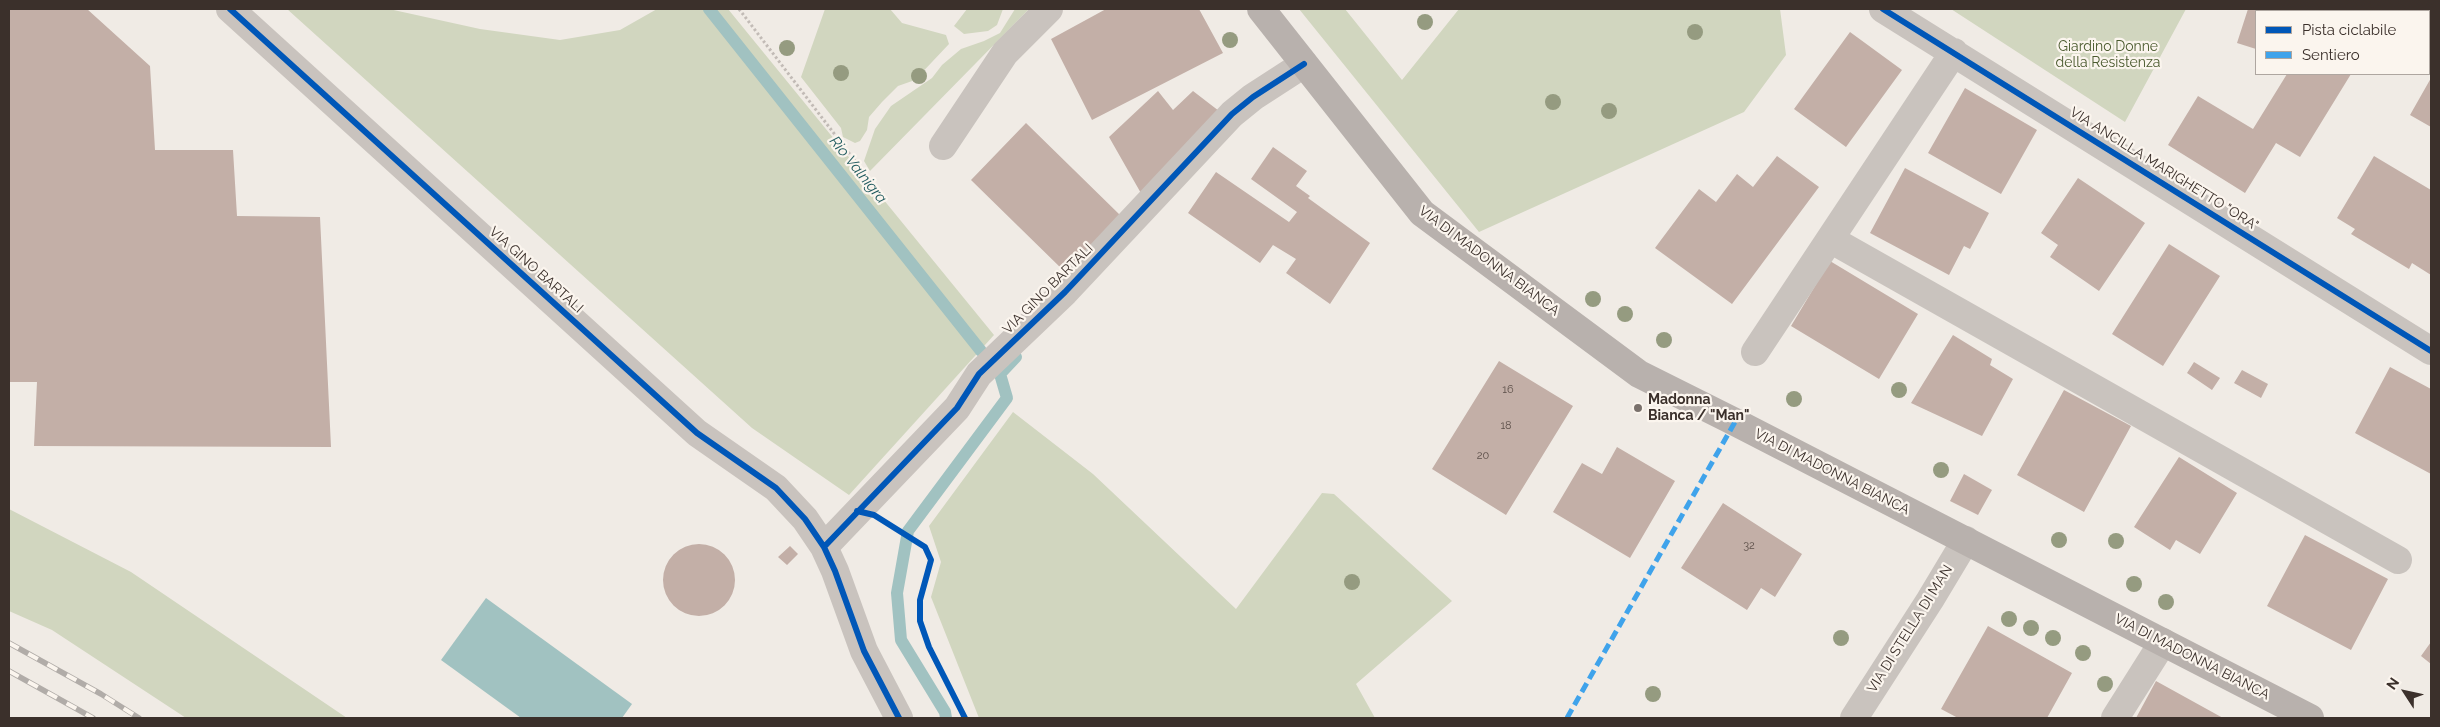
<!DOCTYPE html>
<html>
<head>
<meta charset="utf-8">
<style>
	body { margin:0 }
	#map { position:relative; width:2440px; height:727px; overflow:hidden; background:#f0ebe5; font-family:Raleway,sans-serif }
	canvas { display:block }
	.frame { position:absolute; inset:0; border:10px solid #3b302b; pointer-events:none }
	.legend { position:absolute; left:2255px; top:10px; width:175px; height:65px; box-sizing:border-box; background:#fbf5ee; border:1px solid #aea6a0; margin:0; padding:6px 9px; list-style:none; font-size:15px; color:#3b302b }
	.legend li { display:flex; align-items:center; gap:10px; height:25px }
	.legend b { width:25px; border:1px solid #aea6a0 }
	.north { position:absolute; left:2380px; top:667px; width:50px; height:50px; -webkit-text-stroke:4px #fbf5ee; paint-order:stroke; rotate:305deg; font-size:14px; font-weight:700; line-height:20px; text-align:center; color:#3b302b }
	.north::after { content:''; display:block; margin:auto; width:18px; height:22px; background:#3b302b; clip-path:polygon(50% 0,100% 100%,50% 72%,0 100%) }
</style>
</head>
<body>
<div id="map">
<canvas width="2440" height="727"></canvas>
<div class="frame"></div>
<ul class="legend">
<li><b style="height:6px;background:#0057b8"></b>Pista ciclabile</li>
<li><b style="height:6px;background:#3fa3eb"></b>Sentiero</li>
</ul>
<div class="north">N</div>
</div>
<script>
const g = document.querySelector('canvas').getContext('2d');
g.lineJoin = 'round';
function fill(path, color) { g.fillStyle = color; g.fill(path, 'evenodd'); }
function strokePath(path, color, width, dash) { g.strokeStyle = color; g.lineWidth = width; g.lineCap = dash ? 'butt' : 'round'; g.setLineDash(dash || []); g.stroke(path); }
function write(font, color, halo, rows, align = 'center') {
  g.font = font + ' Raleway,sans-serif'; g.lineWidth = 4.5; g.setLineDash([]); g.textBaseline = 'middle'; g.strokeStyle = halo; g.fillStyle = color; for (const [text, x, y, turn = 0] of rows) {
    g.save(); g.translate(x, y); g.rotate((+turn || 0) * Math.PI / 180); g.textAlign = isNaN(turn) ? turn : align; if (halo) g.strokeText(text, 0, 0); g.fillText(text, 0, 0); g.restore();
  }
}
const green = new Path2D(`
	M 287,9 L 389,9 L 480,29 L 560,40 L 620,30 L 657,9 L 728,9 L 994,335 L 849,495 L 752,428 Z
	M 825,9 L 890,9 L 902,23 L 946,35 L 949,44 L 915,80 L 898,86 L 882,102 L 869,117 L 867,130 L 860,141 L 855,143 L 843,137 L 841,128 L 801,77 Z
	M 967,9 L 1003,9 L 997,25 L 988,31 L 964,34 L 954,26 Z
	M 1015,9 L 1029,9 L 870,171 L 864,161 L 875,129 L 891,106 L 932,78 L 942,65 L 961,49 L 984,41 L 1000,33 Z
	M 1299,9 L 1345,9 L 1402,80 L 1459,9 L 1780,9 L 1786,55 L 1744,112 L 1479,232 Z
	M 1951,9 L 2186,9 L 2125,122 Z
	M 1013,412 L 1093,474 L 1236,609 L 1322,493 L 1334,494 L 1452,601 L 1356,684 L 1375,718 L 979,718 L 931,597 L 941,562 L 929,526 Z
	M 9,509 L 131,572 L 347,718 L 186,718 L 52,630 L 9,611 Z`);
const water = new Path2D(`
	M 486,598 L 632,704 L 622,718 L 521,718 L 441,660 Z`);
const stream = new Path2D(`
	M 709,9 L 981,351
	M 946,718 L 945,712 L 901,640 L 897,593 L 908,531 L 1007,398 L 1000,374 L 1016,357`);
const building = new Path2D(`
	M 9,9 L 87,9 L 150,66 L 155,150 L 233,150 L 237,216 L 320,217 L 331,447 L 34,446 L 37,382 L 9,382 Z
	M 1106,9 L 1199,9 L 1223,53 L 1092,120 L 1051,39 Z
	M 2248,9 L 2337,9 L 2343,11 L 2256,11 L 2256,49 L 2237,43 Z
	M 1850,32 L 1902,70 L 1846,147 L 1794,109 Z
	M 2287,74 L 2351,74 L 2300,157 L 2276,143 L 2245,193 L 2168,145 L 2198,96 L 2253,129 Z
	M 2431,78 L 2431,127 L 2410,115 Z
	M 1965,88 L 2037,130 L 2001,194 L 1928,153 Z
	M 1158,91 L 1173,110 L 1193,91 L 1219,111 L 1142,195 L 1109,137 Z
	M 1026,123 L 1120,215 L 1065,272 L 971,180 Z
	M 1273,147 L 1307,171 L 1296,186 L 1310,196 L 1308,198 L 1370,243 L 1330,304 L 1286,273 L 1296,259 L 1273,245 L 1260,263 L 1188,213 L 1216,172 L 1289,222 L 1297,212 L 1251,179 Z
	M 1777,156 L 1819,187 L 1732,304 L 1655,248 L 1699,189 L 1716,202 L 1737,174 L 1753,187 Z
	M 2374,156 L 2431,190 L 2431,275 L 2412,263 L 2409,269 L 2351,234 L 2355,229 L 2337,218 Z
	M 1905,168 L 1989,213 L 1970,249 L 1964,246 L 1949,275 L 1870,233 Z
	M 2078,178 L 2145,223 L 2099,291 L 2050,257 L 2058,245 L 2041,233 Z
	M 2169,244 L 2220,276 L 2163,366 L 2112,334 Z
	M 1830,261 L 1918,314 L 1879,379 L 1791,326 Z
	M 1953,335 L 1992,359 L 1990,365 L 2013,379 L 1982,436 L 1911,403 Z
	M 1499,361 L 1573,406 L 1506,515 L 1432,469 Z
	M 2194,362 L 2220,378 L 2212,390 L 2187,373 Z
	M 2390,367 L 2431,389 L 2431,474 L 2355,433 Z
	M 2242,370 L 2268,384 L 2261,398 L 2234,383 Z
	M 2064,390 L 2131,426 L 2084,512 L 2017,475 Z
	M 1617,447 L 1675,481 L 1630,558 L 1553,512 L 1582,463 L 1602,474 Z
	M 2179,457 L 2237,493 L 2200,554 L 2176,540 L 2170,550 L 2134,527 Z
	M 1964,474 L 1992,490 L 1978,515 L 1950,501 Z
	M 1723,503 L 1802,554 L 1775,597 L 1761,588 L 1747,610 L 1681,568 Z
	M 2305,535 L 2388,579 L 2351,650 L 2267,606 Z
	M663 580a36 36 0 1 1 72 0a36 36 0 1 1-72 0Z
	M 790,546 L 798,554 L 787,565 L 778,557 Z
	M 1988,626 L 2072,673 L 2047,718 L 1958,718 L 1941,709 Z
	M 2431,642 L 2431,664 L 2421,656 Z
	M 2156,681 L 2223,718 L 2136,718 Z`);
const path = new Path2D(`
	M 739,9 L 865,174`);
const minor = new Path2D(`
	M 230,9 L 697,433 L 776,488 L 805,519 L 824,547 L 835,571 L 864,651 L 899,718
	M 1883,9 L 2431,351
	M 943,146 L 1005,53 L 1049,9
	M 1830,239 L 2398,560
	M 1755,352 L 1954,52
	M 824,547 L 957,408 L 979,374 L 1065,292 L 1232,114 L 1253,97 L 1304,64
	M 1854,718 L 1930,600 L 1966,540
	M 2115,718 L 2163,642`);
const major = new Path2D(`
	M 1261,9 L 1422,213 L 1639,374 L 1735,422 L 2310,718`);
const rail = new Path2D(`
	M 9,643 L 101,694 L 139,718
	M 9,671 L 93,718`);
const quiet = new Path2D(`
	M 1567,718 L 1735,422`);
const cycleway = new Path2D(`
	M 230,9 L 697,433 L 776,488 L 805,519 L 824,547 L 835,571 L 864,651 L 899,718
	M 1883,9 L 2431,351
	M 857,511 L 874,515 L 925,547 L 931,560 L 920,600 L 920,621 L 929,647 L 965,718
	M 824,547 L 957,408 L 979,374 L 1065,292 L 1232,114 L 1253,97 L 1304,64`);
const trees = [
	[1425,22],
	[1695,32],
	[1230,40],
	[787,48],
	[841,73],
	[919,76],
	[1553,102],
	[1609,111],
	[1593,299],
	[1625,314],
	[1664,340],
	[1899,390],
	[1794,399],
	[1941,470],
	[2059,540],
	[2116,541],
	[1352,582],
	[2134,584],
	[2166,602],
	[2009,619],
	[2031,628],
	[1841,638],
	[2053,638],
	[2083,653],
	[2105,684],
	[1653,694]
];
const markers = [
	[1638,408,5,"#7a716c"]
];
const numberNames = [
	["16",1508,390],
	["18",1506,426],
	["20",1483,456],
	["32",1749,546]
];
const parkNames = [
	["Giardino Donne",2108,47],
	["della Resistenza",2108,63]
];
const streetNames = [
	["VIA ANCILLA MARIGHETTO \"ORA\"",2164,169,32],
	["VIA DI MADONNA BIANCA",1489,261,37],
	["VIA GINO BARTALI",536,270,42],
	["VIA GINO BARTALI",1048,289,-45],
	["VIA DI MADONNA BIANCA",1832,472,27],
	["VIA DI STELLA DI MAN",1910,629,-58],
	["VIA DI MADONNA BIANCA",2192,657,27]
];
const poiNames = [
	["Madonna",1648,400],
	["Bianca / \"Man\"",1648,416]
];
const waterNames = [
	["Rio Valnigra",858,170,51]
];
fill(green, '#d1d6bf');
fill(water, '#a1c2c1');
strokePath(stream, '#a1c2c1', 12);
fill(building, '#c3afa7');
strokePath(path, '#c2bbb6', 3, [2.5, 2.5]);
strokePath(minor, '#c9c3be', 28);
strokePath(major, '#b8b1ad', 28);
strokePath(rail, '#b1aca8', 5.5);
strokePath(rail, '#fbf5ee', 4, [11]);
strokePath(quiet, '#3fa3eb', 5, [10, 5]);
strokePath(cycleway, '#0057b8', 6);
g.fillStyle = '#959b80';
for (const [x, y] of trees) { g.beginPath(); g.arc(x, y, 8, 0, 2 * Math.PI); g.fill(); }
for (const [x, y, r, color] of markers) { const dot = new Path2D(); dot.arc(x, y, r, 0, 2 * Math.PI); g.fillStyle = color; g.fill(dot); strokePath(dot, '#fbf5ee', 2); }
write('11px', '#5d504a', null, numberNames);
write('14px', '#4a5a2e', '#fbf5ee', parkNames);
write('14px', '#3b302b', '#fbf5ee', streetNames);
write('bold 14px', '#3b302b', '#fbf5ee', poiNames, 'left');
write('italic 15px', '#1f5a5e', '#fbf5ee', waterNames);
</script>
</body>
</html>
